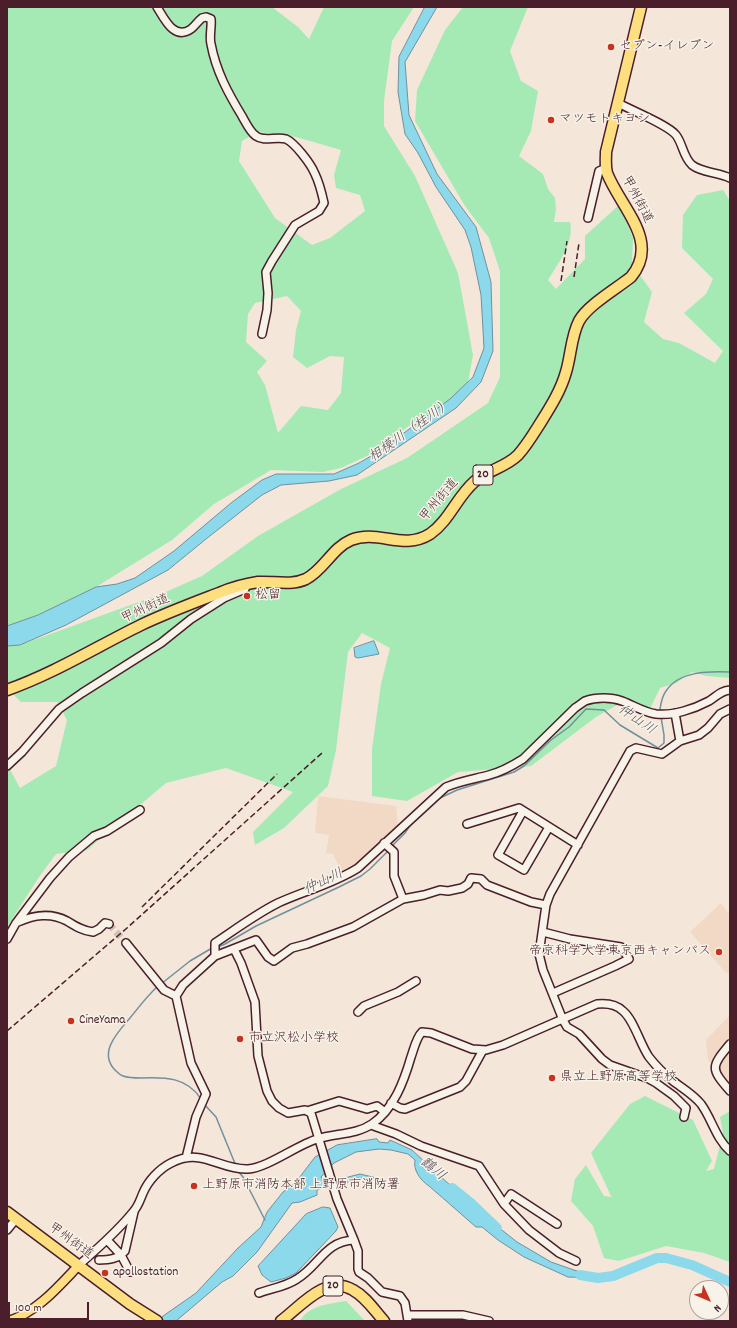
<!DOCTYPE html>
<html>
<head>
<meta charset="utf-8">
<style>
	body { margin:0 }
	#map { position:relative; width:737px; height:1328px; overflow:hidden; background:#f4e7d9; font-family:Dekko,sans-serif }
	canvas { display:block }
	.frame { position:absolute; inset:0; border:8px solid #4a1f2b; pointer-events:none }
	.north { position:absolute; left:689px; top:1280px; width:40px; height:40px; box-sizing:border-box; background:#f7f3e8; border:1px solid #b29e9c; border-radius:50%; rotate:134deg; font-size:11px; font-weight:700; line-height:16px; text-align:center; color:#4a1f2b }
	.north::after { content:''; display:block; margin:auto; width:14px; height:18px; background:#c8321e; clip-path:polygon(50% 0,100% 100%,50% 72%,0 100%) }
	.scale { position:absolute; left:8px; top:1302px; width:81px; height:18px; box-sizing:border-box; border:2px solid #4a1f2b; border-top:0; padding-left:5px; font-size:12px; line-height:14px; white-space:nowrap; color:#4a1f2b; -webkit-text-stroke:3px #f7f3e8; paint-order:stroke }
</style>
</head>
<body>
<div id="map">
<canvas width="737" height="1328"></canvas>
<div class="frame"></div>
<div class="north">N</div>
<div class="scale">100 m</div>
</div>
<script>
const g = document.querySelector('canvas').getContext('2d');
g.lineJoin = 'round';
function fill(path, color) { g.fillStyle = color; g.fill(path, 'evenodd'); }
function strokePath(path, color, width, dash) { g.strokeStyle = color; g.lineWidth = width; g.lineCap = dash ? 'butt' : 'round'; g.setLineDash(dash || []); g.stroke(path); }
function write(font, color, halo, rows, align = 'center') {
  g.font = font + ' Dekko,"Klee One",sans-serif'; g.lineWidth = 3; g.setLineDash([]); g.textBaseline = 'middle'; g.strokeStyle = halo; g.fillStyle = color; for (const [text, x, y, turn = 0] of rows) {
    g.save(); g.translate(x, y); g.rotate((+turn || 0) * Math.PI / 180); g.textAlign = isNaN(turn) ? turn : align; if (halo) g.strokeText(text, 0, 0); g.fillText(text, 0, 0); g.restore();
  }
}
const built = new Path2D(`
	M 318,796 L 396,806 L 398,826 L 366,857 L 350,870 L 342,873 L 333,854 L 326,853 L 329,835 L 315,833 Z
	M 721,903 L 730,915 L 730,973 L 726,973 L 690,932 Z
	M 730,1015 L 730,1083 L 708,1060 L 706,1040 Z`);
const green = new Path2D(`
	M 7,7 L 272,7 L 298,27 L 309,39 L 324,7 L 414,7 L 392,41 L 384,101 L 384,126 L 415,176 L 458,273 L 473,355 L 468,382 L 452,401 L 413,423 L 369,455 L 341,468 L 323,472 L 271,470 L 214,504 L 172,540 L 96,587 L 38,615 L 7,626 ZM 258,132 L 296,137 L 341,150 L 334,175 L 336,188 L 360,195 L 365,211 L 330,238 L 312,245 L 275,218 L 239,161 L 242,141 ZM 287,296 L 301,311 L 296,330 L 293,357 L 307,368 L 330,356 L 344,357 L 341,393 L 328,410 L 301,406 L 278,433 L 265,385 L 257,372 L 267,361 L 246,342 L 248,314 L 255,303 Z
	M 463,7 L 528,7 L 510,51 L 521,81 L 538,91 L 531,131 L 519,156 L 543,174 L 548,189 L 555,198 L 556,209 L 554,222 L 570,222 C 575,241 558,264 548,280 L 556,289 L 585,259 L 585,236 L 619,205 L 633,238 L 632,264 L 652,292 L 644,322 L 663,339 L 679,343 L 715,363 L 723,351 L 684,313 L 706,294 L 713,279 L 682,248 L 683,215 L 697,195 L 723,190 L 730,201 L 730,678 L 707,676 L 692,672 L 676,683 L 660,688 L 650,709 L 617,705 L 596,717 L 531,766 L 458,772 L 407,801 L 372,796 L 372,749 L 381,684 L 390,648 L 362,633 L 348,652 L 336,750 L 328,786 L 284,828 L 255,845 L 253,832 L 293,792 L 226,768 L 166,783 L 87,850 L 56,854 L 39,877 L 7,927 L 7,764 L 20,788 L 56,766 L 67,720 L 57,702 L 21,702 L 7,688 L 7,646 L 20,645 L 161,594 L 202,576 L 258,536 L 341,489 L 407,458 L 488,403 L 500,377 L 500,271 L 489,238 L 465,206 L 415,121 L 417,90 L 445,30 Z
	M 645,1096 L 693,1120 L 712,1161 L 706,1171 L 714,1169 L 723,1133 L 720,1117 L 730,1111 L 730,1262 L 704,1253 L 666,1246 L 619,1261 L 604,1258 L 593,1226 L 571,1201 L 575,1179 L 586,1165 L 604,1196 L 613,1197 L 611,1196 L 591,1153 L 630,1104 Z
	M 346,1301 L 365,1321 L 300,1321 C 309,1305 329,1304 346,1301 Z`);
const water = new Path2D(`
	M 425,7 L 437,7 L 405,62 L 409,115 L 437,174 L 476,227 L 491,282 L 493,351 L 481,382 L 456,408 L 357,475 L 329,481 L 281,485 L 262,495 L 206,539 L 168,570 L 66,625 L 20,645 L 7,646 L 7,626 L 38,615 L 96,587 L 117,584 L 135,578 L 174,551 L 231,503 L 262,480 L 276,474 L 334,474 L 359,463 L 378,452 L 450,399 L 473,377 L 484,348 L 481,295 L 471,247 L 465,230 L 436,187 L 418,153 L 405,134 L 398,92 L 399,57 Z
	M 374,641 L 379,654 L 358,658 L 355,657 L 354,648 Z
	M 377,1139 L 379,1142 L 388,1143 L 390,1140 L 412,1150 L 478,1211 L 517,1242 L 551,1262 L 597,1278 L 568,1277 L 524,1257 L 498,1240 L 482,1227 L 476,1227 L 429,1186 C 420,1180 413,1170 415,1160 L 408,1154 L 391,1150 L 379,1149 L 356,1152 L 334,1163 L 321,1177 L 325,1183 L 360,1174 L 381,1179 L 357,1178 L 343,1184 L 324,1187 L 317,1190 L 317,1195 L 300,1202 L 292,1203 L 257,1252 L 233,1276 L 222,1282 L 176,1321 L 158,1321 L 163,1316 L 196,1293 L 238,1248 L 261,1227 L 267,1212 L 283,1192 L 296,1182 L 315,1157 L 337,1145 Z
	M 323,1207 L 330,1208 L 338,1227 L 336,1231 L 296,1273 L 286,1278 L 271,1282 L 262,1275 L 258,1266 L 306,1214 Z`);
const stream = new Path2D(`
	M 660,712 L 660,709 C 661,703 662,696 666,691 C 679,671 709,671 730,672
	M 440,798 L 457,790 L 514,772 L 524,766 L 551,740 L 569,727 L 586,709 L 604,710 L 620,725 L 658,748 L 664,743 L 664,735 L 661,717
	M 391,847 L 405,833 L 413,821
	M 218,947 L 225,944 L 256,926 L 339,887 L 361,876 L 370,869 L 389,850
	M 161,984 L 190,961 L 212,948
	M 158,986 C 147,996 139,1007 130,1018 C 118,1032 97,1053 116,1071 C 118,1073 120,1075 123,1076 C 129,1078 135,1078 141,1078 C 165,1077 187,1077 201,1099
	M 204,1104 L 216,1117 L 236,1166
	M 238,1171 L 243,1177 L 265,1220`);
const river = new Path2D(`
	M 452,1188 L 472,1204 L 497,1228
	M 580,1275 L 598,1278 L 613,1276 L 657,1258 L 666,1258 L 692,1265 L 730,1282`);
const minorTunnel = new Path2D(`
	M 109,924 L 126,943`);
const minor = new Path2D(`
	M 157,7 C 164,18 174,41 191,29 C 195,26 198,21 202,18 L 206,17 L 211,19 C 212,27 209,36 211,44 C 216,71 228,93 242,116 C 246,123 250,132 256,136 C 264,142 276,136 286,139 C 295,143 311,164 315,174 C 319,182 322,194 324,203 L 319,211 L 295,225 L 272,261 L 266,272 L 268,293 L 267,310 L 262,334
	M 618,103 C 631,110 668,125 676,135 C 683,144 683,157 692,165 C 702,173 718,172 730,178
	M 588,218 L 599,171 L 606,168
	M 675,713 L 680,741
	M 7,766 L 22,752 L 59,709 L 82,693 L 161,643 L 191,619 L 224,598 L 245,589 L 247,584
	M 523,811 L 498,855 L 524,870 L 549,827
	M 467,824 L 519,808 L 578,845
	M 384,843 L 394,852 L 394,876 L 403,899
	M 18,922 C 34,915 50,912 67,921 C 75,926 83,931 93,932 L 99,929 L 105,923 L 109,924
	M 543,932 L 570,939 L 621,947 L 629,959 L 615,966 L 553,993
	M 7,939 L 16,923 L 50,878 L 69,857 L 94,836 L 107,831 L 140,810
	M 126,943 L 164,990 L 176,996
	M 234,949 L 241,963 L 255,1002 L 258,1056 L 267,1091 L 272,1101 L 279,1108 L 288,1113 L 305,1110 L 311,1113 L 337,1199 L 354,1240 L 358,1251 L 358,1269 L 359,1272 L 368,1278 L 382,1292 L 400,1296 L 405,1303 L 408,1321
	M 215,956 L 215,943 C 236,929 256,914 278,903 C 304,891 333,884 358,868 L 446,787 C 460,781 474,779 489,775 C 501,772 512,766 523,759 L 575,708 C 578,706 582,703 585,701 C 596,697 611,697 622,701 C 633,705 643,712 656,714 C 673,716 694,709 709,701 C 717,696 720,691 730,690
	M 358,1012 L 364,1006 L 398,992 L 416,981
	M 730,1044 C 711,1067 710,1068 730,1091
	M 391,1103 L 400,1108 L 405,1109 L 460,1087 L 466,1081 L 483,1050
	M 307,1111 L 339,1101 L 367,1109 L 377,1106 L 385,1112
	M 684,1117 L 686,1108 L 674,1096 L 656,1083 L 647,1078 L 610,1065 L 602,1059 L 579,1034 L 567,1027 L 563,1020 L 543,970 L 539,954 L 546,905 L 550,894 L 630,751 L 636,748 L 662,754 L 680,741 L 699,735 L 708,728 L 720,714 L 730,709
	M 371,1125 L 396,1134 L 421,1146 L 479,1166 L 504,1204 L 529,1230 L 559,1253 L 576,1261
	M 186,1158 L 196,1117 L 206,1094 L 191,1063 L 176,996 L 183,985 L 215,956 L 256,940 L 268,957 L 274,961 L 292,948 L 307,944 L 353,927 L 403,899 L 424,895 L 440,890 L 448,891 L 462,888 L 468,884 L 471,878 L 481,879 L 487,885 L 531,902 L 546,905
	M 504,1204 L 511,1194 L 557,1224
	M 7,1230 L 16,1219
	M 107,1240 L 121,1255 L 130,1272
	M 99,1260 C 109,1260 118,1259 125,1251 L 134,1212
	M 79,1265 C 98,1248 117,1232 133,1212 C 138,1207 140,1200 143,1193 C 148,1181 159,1169 171,1163 C 202,1147 219,1170 248,1169 C 267,1168 297,1145 317,1139 C 335,1133 356,1135 372,1124 C 394,1109 404,1081 411,1057 C 414,1049 416,1038 422,1032 L 431,1033 L 472,1049 L 486,1050 L 503,1045 L 597,1004 C 607,1003 616,1004 623,1011 C 634,1020 640,1044 649,1057 C 656,1066 664,1074 673,1081 C 682,1088 693,1094 701,1104 C 712,1119 716,1139 730,1151
	M 259,1293 C 272,1288 285,1287 297,1279 C 319,1266 325,1241 354,1240
	M 407,1315 L 463,1315 L 489,1321`);
const major = new Path2D(`
	M 9,1321 C 38,1311 58,1287 79,1265`);
const highway = new Path2D(`
	M 7,690 C 55,673 96,647 141,625 C 166,613 193,603 219,593 C 231,588 245,584 258,582 C 273,581 291,586 306,579 C 324,570 332,548 351,540 C 378,529 403,551 430,534 C 449,521 457,497 474,482 C 487,470 505,468 518,455 C 527,445 534,433 541,422 C 551,406 561,390 566,372 C 571,356 571,336 579,321 C 588,305 616,289 631,277 C 661,241 620,207 607,173 C 605,166 606,159 606,152 L 641,7
	M 7,1212 L 130,1304 L 157,1321
	M 281,1321 C 300,1307 326,1274 353,1290 C 366,1297 374,1310 384,1321`);
const rail = new Path2D(`
	M 574,277 L 579,243
	M 561,281 L 567,241
	M 142,907 L 277,774
	M 7,1031 L 127,928 L 322,753`);
const markers = [
	[611,47,4,"#c8321e"],
	[551,120,4,"#c8321e"],
	[247,596,4,"#c8321e"],
	[719,952,4,"#c8321e"],
	[71,1021,4,"#c8321e"],
	[240,1039,4,"#c8321e"],
	[552,1078,4,"#c8321e"],
	[194,1186,4,"#c8321e"],
	[105,1273,4,"#c8321e"]
];
const shields = [
	[483,475,20],
	[333,1286,20]
];
const shieldNames = [
	["20",483,475],
	["20",333,1286]
];
const poiNames = [
	["セブン-イレブン",619,47],
	["マツモトキヨシ",559,120],
	["松留",255,596],
	["帝京科学大学東京西キャンパス",711,952,"right"],
	["CineYama",79,1021],
	["市立沢松小学校",248,1039],
	["県立上野原高等学校",560,1078],
	["上野原市消防本部 上野原市消防署",202,1186],
	["apollostation",113,1273]
];
const streetNames = [
	["甲州街道",636,200,62],
	["甲州街道",440,501,-50],
	["甲州街道",146,610,-25],
	["甲州街道",70,1242,36]
];
const waterNames = [
	["相模川（桂川）",411,432,-35],
	["仲山川",636,721,34],
	["仲山川",324,883,-26],
	["鶴川",432,1170,40]
];
fill(built, '#f1d9c6');
fill(green, '#a5eab5');
fill(water, '#8bd9ea');
strokePath(water, '#718f9e', 1);
strokePath(stream, '#718f9e', 1.5);
strokePath(river, '#8bd9ea', 10);
strokePath(minorTunnel, '#d2bfb6', 7, [7, 3.5]);
strokePath(minor, '#4a1f2b', 10);
strokePath(major, '#4a1f2b', 11);
strokePath(highway, '#4a1f2b', 13);
strokePath(minor, '#f7f3e8', 7);
strokePath(major, '#fedf80', 8);
strokePath(highway, '#fedf80', 10);
strokePath(rail, '#4a1f2b', 1.5, [6, 3]);
for (const [x, y, r, color] of markers) { const dot = new Path2D(); dot.arc(x, y, r, 0, 2 * Math.PI); g.fillStyle = color; g.fill(dot); strokePath(dot, '#f7f3e8', 1.5); }
for (const [x, y, w] of shields) { const box = new Path2D(); box.roundRect(x - w / 2, y - 10, w, 20, 3); g.fillStyle = '#f7f3e8'; g.fill(box); strokePath(box, '#4a1f2b', 1); }
write('bold 12px', '#4a1f2b', null, shieldNames);
write('13px', '#4a1f2b', '#f7f3e8', poiNames, 'left');
write('13px', '#4a1f2b', '#f7f3e8', streetNames);
write('italic 14px', '#5a4e5b', '#f7f3e8', waterNames);
</script>
</body>
</html>
